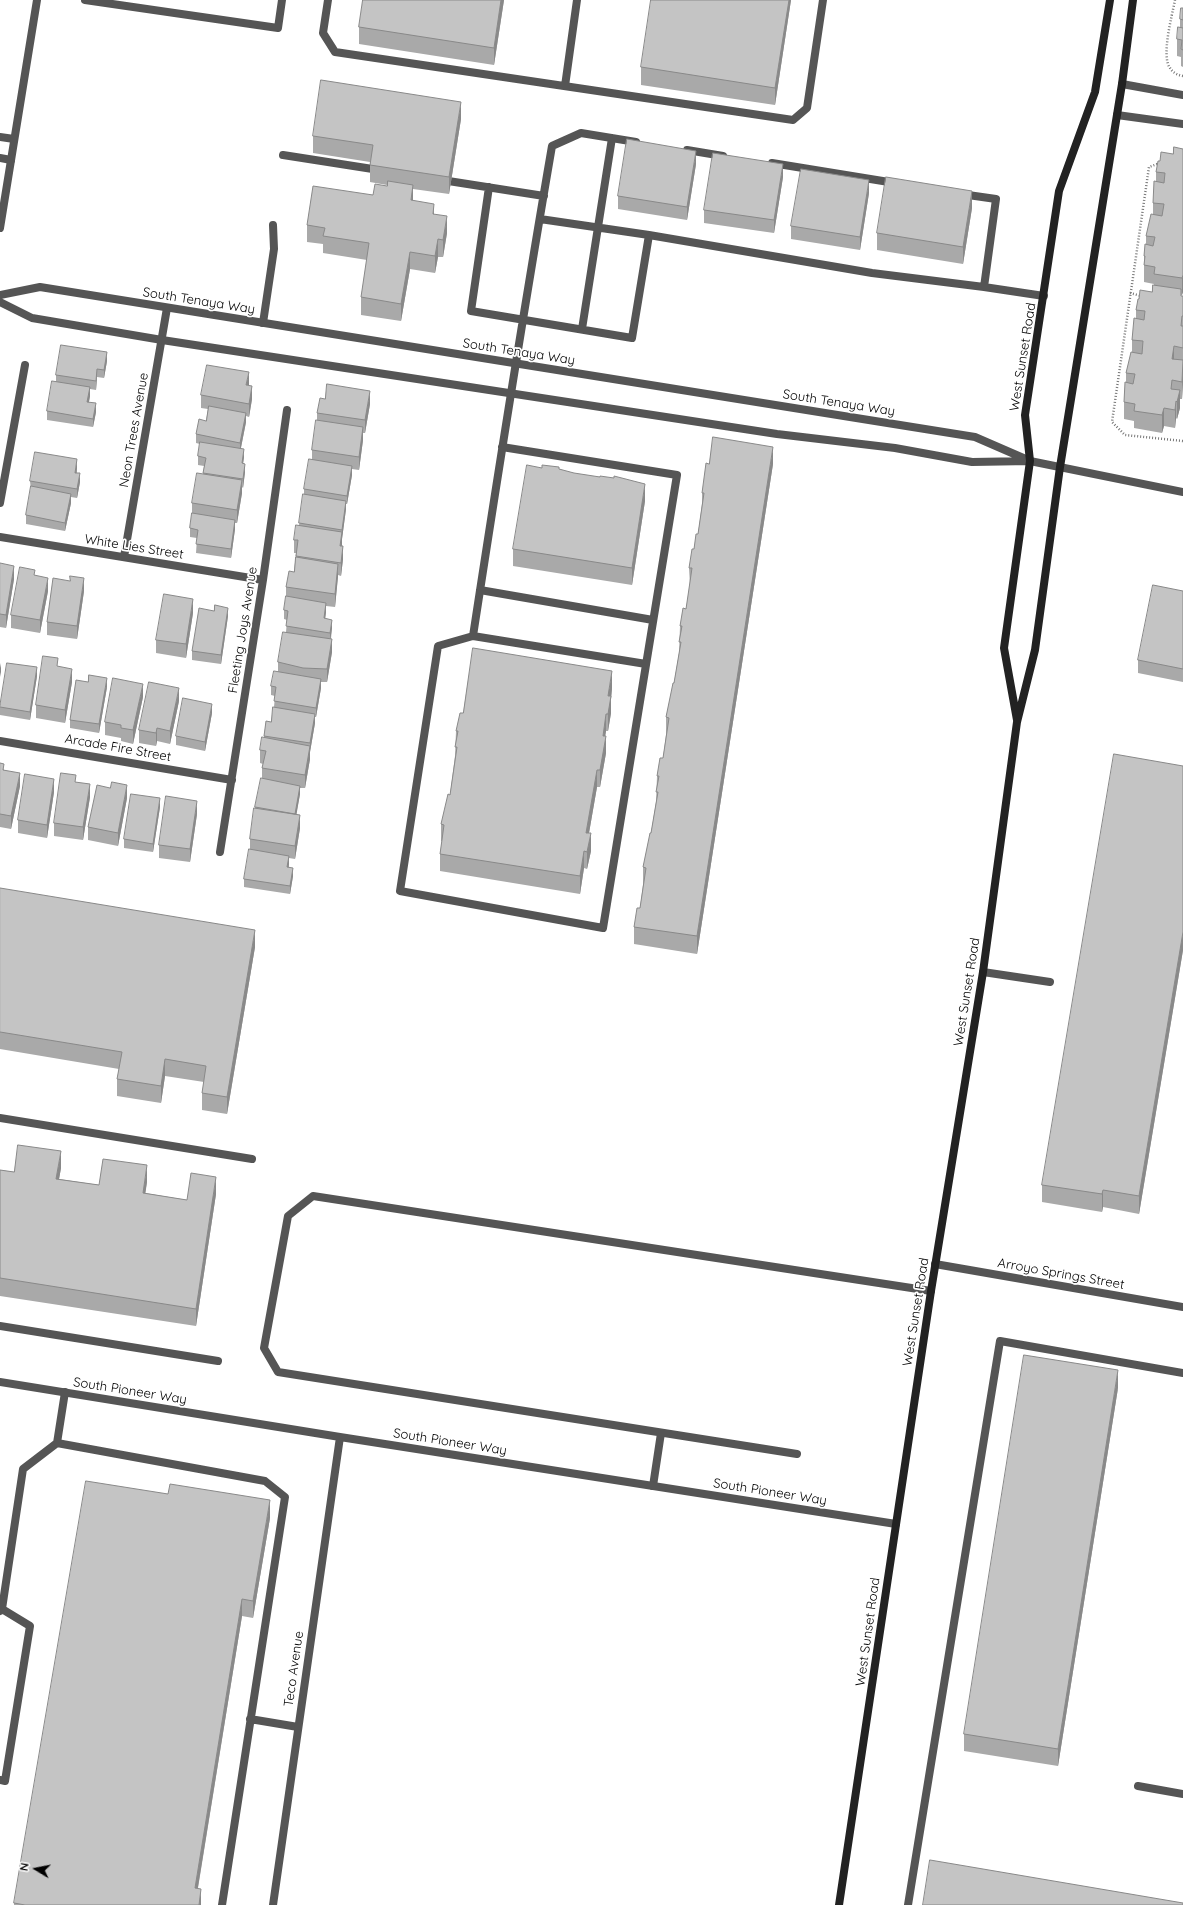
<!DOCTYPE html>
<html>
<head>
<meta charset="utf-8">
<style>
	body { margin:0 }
	#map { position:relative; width:1183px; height:1905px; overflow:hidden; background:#fff; font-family:Quicksand,sans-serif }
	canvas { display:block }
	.north { position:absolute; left:16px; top:1849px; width:40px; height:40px; -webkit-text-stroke:3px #fff; paint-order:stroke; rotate:280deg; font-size:11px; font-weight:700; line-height:16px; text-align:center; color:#000 }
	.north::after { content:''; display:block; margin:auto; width:14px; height:18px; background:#000; clip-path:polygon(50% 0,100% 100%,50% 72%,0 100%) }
</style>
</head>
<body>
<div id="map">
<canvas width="1183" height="1905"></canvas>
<div class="north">N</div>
</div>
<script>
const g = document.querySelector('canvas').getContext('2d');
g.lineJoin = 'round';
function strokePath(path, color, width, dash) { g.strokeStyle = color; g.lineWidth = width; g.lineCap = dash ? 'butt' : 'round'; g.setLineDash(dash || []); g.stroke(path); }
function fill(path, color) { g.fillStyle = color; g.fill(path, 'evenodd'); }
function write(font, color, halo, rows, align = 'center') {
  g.font = font + ' Quicksand,sans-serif'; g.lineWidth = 3.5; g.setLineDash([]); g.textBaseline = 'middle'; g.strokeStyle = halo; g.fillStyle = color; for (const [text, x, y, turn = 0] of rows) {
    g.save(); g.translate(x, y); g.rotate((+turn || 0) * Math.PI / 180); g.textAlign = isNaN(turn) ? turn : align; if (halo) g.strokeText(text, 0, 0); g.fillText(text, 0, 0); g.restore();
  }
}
const path = new Path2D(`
	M 1175,0 C 1172,16 1161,56 1170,68 C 1173,73 1178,75 1183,76
	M 1160,163 L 1149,167 L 1112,422 L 1125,435 L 1183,441
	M 1130,293 L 1141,296`);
const service = new Path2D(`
	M 85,0 L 278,28 L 282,0
	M 328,0 L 323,33 L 335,52 L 793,120 L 807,108 L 823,0
	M 1122,84 L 1183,95
	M 565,86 L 577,0
	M 1117,115 L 1183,124
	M 0,137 L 14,139
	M 687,150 L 723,156
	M 283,155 L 379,170
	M 0,158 L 11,160
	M 772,163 L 895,183
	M 442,180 L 544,196
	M 489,187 L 471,311 L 632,338 L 649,235
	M 540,219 L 649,235 L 872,273 L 984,287 L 996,199 L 961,194
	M 984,287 L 1044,296
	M 263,323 L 274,249 L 273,225
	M 582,329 L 612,138
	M 502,447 L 677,475 L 603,928 L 400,891 L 438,646 L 473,636 C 498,473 524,309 552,146 L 581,133 L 636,142
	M 480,590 L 653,620
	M 473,636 L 646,664
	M 983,972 L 1050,982
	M 0,1118 L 252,1159
	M 0,1326 L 218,1361
	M 57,1443 L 65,1392
	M 797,1454 L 278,1372 L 264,1348 L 288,1216 L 313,1196 L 931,1291
	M 653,1486 L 661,1433
	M 0,1611 L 2,1609 L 23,1469 L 57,1443 L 265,1481 L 285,1497 L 222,1905
	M 250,1719 L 298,1727
	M 0,1780 L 5,1781 L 30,1626 L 2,1609
	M 1138,1786 L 1183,1794
	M 908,1905 L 1000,1341 L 1183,1373`);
const minor = new Path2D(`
	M 0,503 L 25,365
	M 0,537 L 263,580
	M 124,557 L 167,308
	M 0,741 L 232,780
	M 220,852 L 263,580 L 287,410
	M 935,1264 L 1183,1307
	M 0,1382 L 340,1437 L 896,1524
	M 273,1905 L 340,1437`);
const tertiary = new Path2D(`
	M 0,228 L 37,0
	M 0,295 L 40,287 L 850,417 L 975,437 L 1028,460
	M 0,302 L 32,318 L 162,340 L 777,434 L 895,448 L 972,462 L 1030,461 L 1183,492`);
const secondary = new Path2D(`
	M 1017,720 L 1004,648 L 1030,461 L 1025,415 L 1059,191 L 1095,92 L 1110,0
	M 839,1905 L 931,1291 L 983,972 L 1017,722 L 1035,650 L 1060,467 L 1122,84 L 1133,0`);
const wall = new Path2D(`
	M 363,0 L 504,0 L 494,65 L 359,44 L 359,27 Z
	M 791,0 L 775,105 L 641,85 L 641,67 Z
	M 1183,8 L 1183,67 L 1181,66 L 1181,57 L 1177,56 L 1177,39 L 1180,28 L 1180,19 Z
	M 461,119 L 449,194 L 413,189 L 413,201 L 434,214 L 447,233 L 443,257 L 438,257 L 435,273 L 410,269 L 401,321 L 361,315 L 361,297 L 367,260 L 323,253 L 323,244 L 307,242 L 307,225 L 373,195 L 387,186 L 387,185 L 370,182 L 370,162 L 313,153 L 313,136 Z
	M 1183,149 L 1183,292 L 1182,295 L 1181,295 L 1181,296 L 1183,296 L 1183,381 L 1182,399 L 1180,399 L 1180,408 L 1177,419 L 1176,418 L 1175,428 L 1164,426 L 1162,433 L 1134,428 L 1134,421 L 1124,419 L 1124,402 L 1126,382 L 1126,373 L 1132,352 L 1132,340 L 1136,319 L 1136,310 L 1139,299 L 1152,292 L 1154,285 L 1154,284 L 1144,282 L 1144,256 L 1146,244 L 1146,236 L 1153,215 L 1153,203 L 1156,181 L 1156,172 L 1160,161 Z
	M 696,164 L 687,220 L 618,209 L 618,196 Z
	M 783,177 L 774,233 L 704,223 L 704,210 Z
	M 869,193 L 860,250 L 791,239 L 791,226 Z
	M 972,208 L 963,264 L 877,250 L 877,233 Z
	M 107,361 L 104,378 L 97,377 L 96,390 L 90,389 L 90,396 L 89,402 L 96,412 L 93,427 L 47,420 L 47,411 L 56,382 L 56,375 Z
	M 249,386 L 252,399 L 249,417 L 246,416 L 246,422 L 241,448 L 244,457 L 243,463 L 245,472 L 243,488 L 242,487 L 242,493 L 237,523 L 235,523 L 235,529 L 231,558 L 196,553 L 197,538 L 190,537 L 190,528 L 192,513 L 192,503 L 203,474 L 204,466 L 198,465 L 198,456 L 200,444 L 196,443 L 196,434 L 206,421 L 208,409 L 201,408 L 201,395 Z
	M 370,404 L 365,433 L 363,433 L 363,440 L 359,470 L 352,469 L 352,475 L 347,504 L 346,504 L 346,509 L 342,539 L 341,546 L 343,559 L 341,576 L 338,575 L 335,607 L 326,606 L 326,612 L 325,619 L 332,628 L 331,639 L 332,652 L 327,682 L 321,682 L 321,688 L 316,717 L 315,717 L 315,723 L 310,752 L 310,759 L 305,788 L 300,788 L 300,794 L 296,815 L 300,828 L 295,859 L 289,858 L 289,867 L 293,876 L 290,894 L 244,887 L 244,879 L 250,850 L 250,839 L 255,807 L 262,778 L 262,768 L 263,764 L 260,763 L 260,750 L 264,737 L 266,721 L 271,722 L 274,707 L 275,696 L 271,695 L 271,686 L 278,671 L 278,662 L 286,632 L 287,620 L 284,619 L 284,610 L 286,597 L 286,587 L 294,572 L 296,553 L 294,553 L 294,540 L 299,525 L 304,494 L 304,489 L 312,459 L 312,450 L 317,420 L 317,413 Z
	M 773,464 L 697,954 L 634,944 L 634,927 L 640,908 L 643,885 L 643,867 L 651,833 L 656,802 L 657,776 L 663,758 L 666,735 L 666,717 L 674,683 L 679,653 L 680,626 L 686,609 L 690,585 L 689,568 L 698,534 L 702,504 L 702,493 Z
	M 77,468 L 77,473 L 80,482 L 77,498 L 71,497 L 71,503 L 65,531 L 26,524 L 26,515 L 31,490 L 30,481 Z
	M 559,469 L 645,501 L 632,585 L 513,566 L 513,549 Z
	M 0,563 L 14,579 L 6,628 L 0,627 Z
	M 35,575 L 48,591 L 40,633 L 11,628 L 11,615 Z
	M 84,591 L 77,639 L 47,635 L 47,622 Z
	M 1183,591 L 1183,682 L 1138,673 L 1138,660 Z
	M 214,611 L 228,616 L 221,664 L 192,660 L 192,651 Z
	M 193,613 L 186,658 L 156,653 L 156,640 Z
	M 58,666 L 72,682 L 65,723 L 36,718 L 36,705 Z
	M 37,676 L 30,720 L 0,715 L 0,704 Z
	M 107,687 L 99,733 L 70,728 L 70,720 Z
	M 612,688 L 611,699 L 611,713 L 608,731 L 606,731 L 605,736 L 606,753 L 600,787 L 597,787 L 589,833 L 591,851 L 587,869 L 584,868 L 580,894 L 440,871 L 440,854 L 442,841 L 441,841 L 441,824 L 450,795 L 455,756 L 456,731 Z
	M 143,697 L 133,744 L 121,741 L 121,738 L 105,735 L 105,722 Z
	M 179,701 L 170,744 L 157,741 L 156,746 L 139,743 L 139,730 Z
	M 212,713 L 205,751 L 176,745 L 176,736 Z
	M 0,763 L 4,770 L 20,786 L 11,829 L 0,827 Z
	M 1183,766 L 1183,950 L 1139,1214 L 1103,1207 L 1102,1212 L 1042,1202 L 1042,1185 Z
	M 76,782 L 90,797 L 83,840 L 54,836 L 54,823 Z
	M 54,792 L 47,838 L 18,833 L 18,820 Z
	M 127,798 L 118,846 L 88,840 L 88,827 Z
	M 160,807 L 153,852 L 124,848 L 124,839 Z
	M 197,814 L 190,862 L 159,858 L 159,845 Z
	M 0,888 L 255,947 L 227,1114 L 202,1110 L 202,1093 L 204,1082 L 165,1076 L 161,1103 L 117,1096 L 117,1079 L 119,1069 L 0,1049 Z
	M 61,1168 L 59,1179 L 99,1185 L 147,1182 L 145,1193 L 187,1200 L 216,1194 L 196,1326 L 0,1296 L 0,1170 L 14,1172 Z
	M 1118,1388 L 1058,1766 L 964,1751 L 964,1734 Z
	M 270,1518 L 253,1618 L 242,1616 L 198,1888 L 201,1905 L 14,1905 L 14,1903 Z`);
const shadedWall = new Path2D(`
	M 501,0 L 504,0 L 494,65 L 494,48 Z
	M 789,0 L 791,0 L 775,105 L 775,88 Z
	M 461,102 L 461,119 L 449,194 L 449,177 Z
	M 696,151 L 696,164 L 687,220 L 687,207 Z
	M 783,164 L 783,177 L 774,233 L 774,220 Z
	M 869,180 L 869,193 L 860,250 L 860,237 Z
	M 413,185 L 413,202 L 411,200 Z
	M 972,191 L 972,208 L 963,264 L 963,247 Z
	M 434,204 L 434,221 L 433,214 Z
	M 447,216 L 447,233 L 443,257 L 443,240 Z
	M 438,239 L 438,257 L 435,273 L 435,256 Z
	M 410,252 L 410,269 L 401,321 L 401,304 Z
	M 1183,275 L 1183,292 L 1182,295 L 1182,278 Z
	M 1174,346 L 1174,363 L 1172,359 Z
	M 107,352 L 107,361 L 104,378 L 104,370 Z
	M 1183,364 L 1183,381 L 1182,399 L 1182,382 Z
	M 97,369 L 97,377 L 96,390 L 96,381 Z
	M 249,372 L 249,385 L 246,385 Z
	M 252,386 L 252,399 L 249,417 L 249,404 Z
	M 90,387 L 90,396 L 87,411 L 87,402 Z
	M 1180,390 L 1180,408 L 1177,419 L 1177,402 Z
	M 370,391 L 370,404 L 365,433 L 365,420 Z
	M 1176,401 L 1176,418 L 1175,428 L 1175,410 Z
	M 96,403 L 96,412 L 93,427 L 93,419 Z
	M 1164,408 L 1164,426 L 1162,433 L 1162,415 Z
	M 246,413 L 246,422 L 240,452 L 240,443 Z
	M 363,427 L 363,440 L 359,470 L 359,457 Z
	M 773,447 L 773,464 L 697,954 L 697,936 Z
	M 244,449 L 244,457 L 242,472 L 242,463 Z
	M 77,459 L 77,468 L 75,481 L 75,473 Z
	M 245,464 L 245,472 L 243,488 L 243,479 Z
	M 352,466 L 352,475 L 347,504 L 347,496 Z
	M 80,473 L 80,482 L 77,498 L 77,489 Z
	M 242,480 L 242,493 L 237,523 L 237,510 Z
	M 645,484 L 645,501 L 632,585 L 632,568 Z
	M 71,494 L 71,503 L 65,531 L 65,523 Z
	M 346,501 L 346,509 L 342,539 L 342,530 Z
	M 235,520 L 235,529 L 231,558 L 231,549 Z
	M 342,532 L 342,545 L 340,559 L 340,546 Z
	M 343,546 L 343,559 L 341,576 L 341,563 Z
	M 338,564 L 338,577 L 335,607 L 335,594 Z
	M 14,566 L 14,579 L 6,628 L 6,615 Z
	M 48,578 L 48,591 L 40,633 L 40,620 Z
	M 84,578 L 84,591 L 77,639 L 77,626 Z
	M 193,599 L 193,613 L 186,658 L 186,644 Z
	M 326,603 L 326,612 L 324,627 L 324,618 Z
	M 228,608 L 228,616 L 221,664 L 221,655 Z
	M 332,620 L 332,628 L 330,642 L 330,633 Z
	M 332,639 L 332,652 L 327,682 L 327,669 Z
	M 1,663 L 1,672 L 0,677 L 0,668 Z
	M 37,667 L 37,676 L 30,720 L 30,712 Z
	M 72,669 L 72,682 L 65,723 L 65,710 Z
	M 612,671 L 612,688 L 611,699 L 611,713 L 608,731 L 608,696 Z
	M 107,678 L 107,687 L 99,733 L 99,724 Z
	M 321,679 L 321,688 L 316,717 L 316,708 Z
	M 143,684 L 143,697 L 133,744 L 133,730 Z
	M 179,688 L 179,701 L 170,744 L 170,731 Z
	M 212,704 L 212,713 L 205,751 L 205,742 Z
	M 315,714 L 315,723 L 310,752 L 310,743 Z
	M 606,714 L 606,731 L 603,751 L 606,736 L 606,753 L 600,787 L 600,770 L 603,736 Z
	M 157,728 L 157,741 L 156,746 L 156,733 Z
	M 310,746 L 310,759 L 305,788 L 305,775 Z
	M 597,770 L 597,787 L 586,850 L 586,833 Z
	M 20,773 L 20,786 L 11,829 L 11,816 Z
	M 54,779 L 54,792 L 47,838 L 47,825 Z
	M 90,784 L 90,797 L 83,840 L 83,827 Z
	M 127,785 L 127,798 L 118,846 L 118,833 Z
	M 300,786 L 300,794 L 295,823 L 295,814 Z
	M 160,798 L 160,807 L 153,852 L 153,844 Z
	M 197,801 L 197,814 L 190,862 L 190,849 Z
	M 300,815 L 300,828 L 295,859 L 295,846 Z
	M 591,833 L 591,851 L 587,869 L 587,852 Z
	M 584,851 L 584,868 L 580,894 L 580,876 Z
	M 289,856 L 289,864 L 287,875 L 287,867 Z
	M 293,868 L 293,876 L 290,894 L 290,886 Z
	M 255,930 L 255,947 L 227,1114 L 227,1097 Z
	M 1183,932 L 1183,950 L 1139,1214 L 1139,1196 Z
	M 165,1059 L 165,1076 L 161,1103 L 161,1086 Z
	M 61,1151 L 61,1168 L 56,1196 L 56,1179 Z
	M 147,1165 L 147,1182 L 143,1210 L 143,1193 Z
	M 216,1177 L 216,1194 L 196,1326 L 196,1309 Z
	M 1103,1190 L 1103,1207 L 1102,1212 L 1102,1194 Z
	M 1118,1370 L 1118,1388 L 1058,1766 L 1058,1749 Z
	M 270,1500 L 270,1518 L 253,1618 L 253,1601 Z
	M 242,1599 L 242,1616 L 195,1905 L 195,1888 Z
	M 201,1889 L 201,1905 L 199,1905 Z`);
const building = new Path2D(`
	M 363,0 L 501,0 L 494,48 L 359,27 Z
	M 651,0 L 789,0 L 775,88 L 641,67 Z
	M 1181,8 L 1183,8 L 1183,20 L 1180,19 Z
	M 1178,27 L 1183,28 L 1183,50 L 1181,49 L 1182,40 L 1177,39 Z
	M 321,80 L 461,102 L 449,177 L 370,165 L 373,145 L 313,136 Z
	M 627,139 L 696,151 L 687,207 L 618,196 Z
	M 1174,147 L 1183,149 L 1183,275 L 1182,278 L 1154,274 L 1155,267 L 1144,265 L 1145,256 L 1144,256 L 1145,244 L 1153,246 L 1155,237 L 1146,236 L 1151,214 L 1162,216 L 1164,204 L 1153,203 L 1154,181 L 1164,183 L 1165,173 L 1156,172 L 1158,161 L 1160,161 L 1161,152 L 1173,154 Z
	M 713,153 L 783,164 L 774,220 L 704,210 Z
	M 801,169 L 869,180 L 860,237 L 791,226 Z
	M 886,177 L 972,191 L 963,247 L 877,233 Z
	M 388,181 L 413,185 L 411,200 L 434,204 L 433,214 L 447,216 L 443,240 L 438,239 L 435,256 L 410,252 L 401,304 L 361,297 L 369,243 L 323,236 L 325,228 L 307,225 L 313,186 L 373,195 L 375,184 L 387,186 Z
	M 1153,285 L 1181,289 L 1181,296 L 1183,296 L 1183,316 L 1182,316 L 1181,326 L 1183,326 L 1183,348 L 1174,346 L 1172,359 L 1183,360 L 1182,382 L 1172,380 L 1171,389 L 1180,390 L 1177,402 L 1176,401 L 1175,410 L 1164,408 L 1162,415 L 1134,411 L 1135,404 L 1124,402 L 1125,382 L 1133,384 L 1135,374 L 1126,373 L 1131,352 L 1142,354 L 1143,341 L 1132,340 L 1134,318 L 1144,320 L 1145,311 L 1136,310 L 1138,299 L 1139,299 L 1140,290 L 1152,292 Z
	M 61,345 L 107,352 L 104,370 L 97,369 L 96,381 L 56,375 Z
	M 207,365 L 249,372 L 246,385 L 252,386 L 249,404 L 201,395 Z
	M 52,381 L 90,387 L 87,402 L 96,403 L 93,419 L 47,411 Z
	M 327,384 L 370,391 L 365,420 L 317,413 L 320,398 L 325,399 Z
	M 209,406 L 246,413 L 240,443 L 196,434 L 199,419 L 206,421 Z
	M 316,420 L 363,427 L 359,457 L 312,450 Z
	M 713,437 L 773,447 L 697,936 L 634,927 L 637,908 L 640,908 L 646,868 L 643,867 L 650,833 L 651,833 L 658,792 L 656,792 L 659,776 L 657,776 L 660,758 L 663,758 L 669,718 L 666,717 L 673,683 L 674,683 L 681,642 L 679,642 L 682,626 L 680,626 L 683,608 L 686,609 L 692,568 L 689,568 L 692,549 L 694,549 L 696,534 L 698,534 L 704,493 L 702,493 L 706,463 L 709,464 Z
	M 200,442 L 244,449 L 242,463 L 245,464 L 243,479 L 203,473 L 206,458 L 198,456 Z
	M 35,452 L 77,459 L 75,473 L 80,473 L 77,489 L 30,481 Z
	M 309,459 L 352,466 L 347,496 L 304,489 Z
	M 527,465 L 542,468 L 542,465 L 559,467 L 559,469 L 574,473 L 600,477 L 600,476 L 614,478 L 614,476 L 645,484 L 632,568 L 513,549 Z
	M 197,473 L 242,480 L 237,510 L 192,503 Z
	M 31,486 L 71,494 L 65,523 L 26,515 Z
	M 303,494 L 346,501 L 342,530 L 299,523 Z
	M 192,513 L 235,520 L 231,549 L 196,544 L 198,530 L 190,528 Z
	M 296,525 L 342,532 L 340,546 L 343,546 L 341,563 L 296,556 L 298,540 L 294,540 Z
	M 296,557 L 338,564 L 335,594 L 286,587 L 289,571 L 294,572 Z
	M 0,563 L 14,566 L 6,615 L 0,614 Z
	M 20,567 L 35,570 L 34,575 L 48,578 L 40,620 L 11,615 Z
	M 70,576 L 84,578 L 77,626 L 47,622 L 53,578 L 70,581 Z
	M 1153,585 L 1183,591 L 1183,669 L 1138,660 Z
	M 164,594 L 193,599 L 186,644 L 156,640 Z
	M 286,596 L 326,603 L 324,618 L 332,620 L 330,633 L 286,626 L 288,611 L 284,610 Z
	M 215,605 L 228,608 L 221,655 L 192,651 L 199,608 L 214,611 Z
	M 283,632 L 332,639 L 327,669 L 303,668 L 278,662 Z
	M 473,648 L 612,671 L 608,696 L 611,696 L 608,714 L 606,714 L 603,736 L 606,736 L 600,770 L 597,770 L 586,833 L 591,833 L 587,852 L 584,851 L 580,876 L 440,854 L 444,825 L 441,824 L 448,794 L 450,795 L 457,747 L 455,747 L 458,731 L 456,731 L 460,713 L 463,713 Z
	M 43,656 L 58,658 L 57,666 L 72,669 L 65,710 L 36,705 Z
	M 7,663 L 37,667 L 30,712 L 0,707 Z
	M 274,671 L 321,679 L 316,708 L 274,701 L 276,687 L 271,686 Z
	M 89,675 L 107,678 L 99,724 L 70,720 L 76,680 L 88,682 Z
	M 113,678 L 143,684 L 133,730 L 121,728 L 121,725 L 105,722 Z
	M 149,682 L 179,688 L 170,731 L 157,728 L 156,733 L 139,730 Z
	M 183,698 L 212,704 L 205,742 L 176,736 Z
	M 273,707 L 315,714 L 310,743 L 264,736 L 266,721 L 271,722 Z
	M 262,737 L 310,746 L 305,775 L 262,768 L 266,751 L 260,750 Z
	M 1114,754 L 1183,766 L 1183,932 L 1139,1196 L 1103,1190 L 1102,1194 L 1042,1185 Z
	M 0,763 L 4,764 L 3,770 L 20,773 L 11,816 L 0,814 Z
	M 61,773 L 76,775 L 75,782 L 90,784 L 83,827 L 54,823 Z
	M 25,774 L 54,779 L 47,825 L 18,820 Z
	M 261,778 L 300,786 L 295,814 L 255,807 Z
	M 112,782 L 127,785 L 118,833 L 88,827 L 97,785 L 110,788 Z
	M 131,794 L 160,798 L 153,844 L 124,839 Z
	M 166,796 L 197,801 L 190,849 L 159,845 Z
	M 254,808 L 300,815 L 295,846 L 250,839 Z
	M 249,849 L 289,856 L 287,867 L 293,868 L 290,886 L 244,879 Z
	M 0,888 L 255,930 L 227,1097 L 202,1093 L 206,1066 L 165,1059 L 161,1086 L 117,1079 L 122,1052 L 0,1032 Z
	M 18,1145 L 61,1151 L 56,1179 L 99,1185 L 103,1159 L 147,1165 L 143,1193 L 187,1200 L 191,1173 L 216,1177 L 196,1309 L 0,1278 L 0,1170 L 14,1172 Z
	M 1024,1355 L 1118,1370 L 1058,1749 L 964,1734 Z
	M 86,1481 L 168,1494 L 170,1484 L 270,1500 L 253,1601 L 242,1599 L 195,1888 L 201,1889 L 199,1905 L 25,1905 L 14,1903 Z
	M 930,1860 L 1183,1903 L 1183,1905 L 923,1905 Z`);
const streetNames = [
	["South Tenaya Way",199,301,9],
	["South Tenaya Way",519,352,9],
	["West Sunset Road",1023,357,-81],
	["South Tenaya Way",839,403,9],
	["Neon Trees Avenue",134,430,-80],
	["White Lies Street",134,547,9],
	["Fleeting Joys Avenue",243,630,-81],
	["Arcade Fire Street",118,748,10],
	["West Sunset Road",967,992,-81],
	["Arroyo Springs Street",1061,1274,10],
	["West Sunset Road",916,1312,-81],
	["South Pioneer Way",130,1391,9],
	["South Pioneer Way",450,1442,9],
	["South Pioneer Way",770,1492,9],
	["West Sunset Road",868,1632,-82],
	["Teco Avenue",294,1669,-82]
];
strokePath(path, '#777', 2.5, [1, 2]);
strokePath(service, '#555', 8);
strokePath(minor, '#555', 8);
strokePath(tertiary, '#555', 8);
strokePath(secondary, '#222', 8);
fill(wall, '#a9a9a9');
fill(shadedWall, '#898989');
fill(building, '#c4c4c4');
strokePath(building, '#898989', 1);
write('13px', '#000', '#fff', streetNames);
</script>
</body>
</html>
